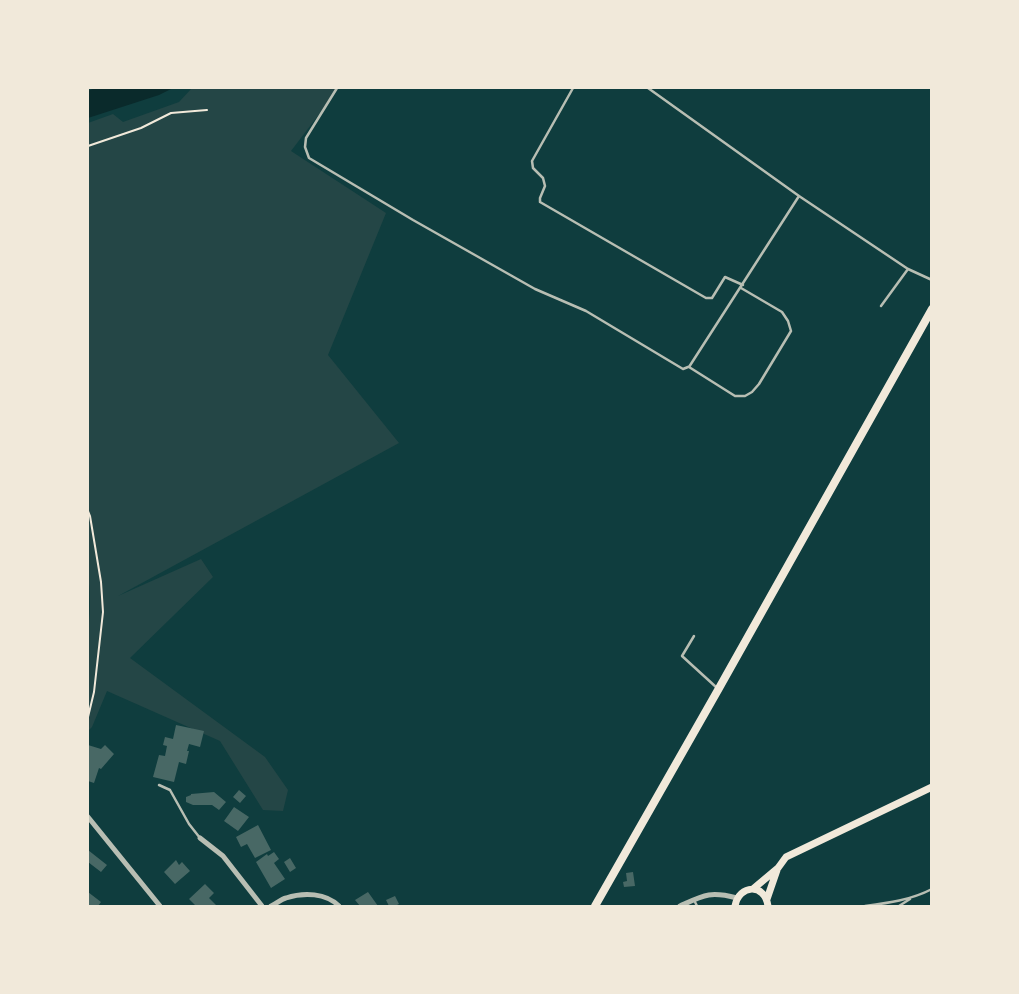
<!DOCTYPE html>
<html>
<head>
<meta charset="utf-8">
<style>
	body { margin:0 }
	#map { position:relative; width:1019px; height:994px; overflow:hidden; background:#0f3d3e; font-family:Roboto,sans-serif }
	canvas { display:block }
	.frame { position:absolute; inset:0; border:89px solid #f1e9da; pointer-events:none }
</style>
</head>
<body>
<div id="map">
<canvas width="1019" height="994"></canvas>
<div class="frame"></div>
</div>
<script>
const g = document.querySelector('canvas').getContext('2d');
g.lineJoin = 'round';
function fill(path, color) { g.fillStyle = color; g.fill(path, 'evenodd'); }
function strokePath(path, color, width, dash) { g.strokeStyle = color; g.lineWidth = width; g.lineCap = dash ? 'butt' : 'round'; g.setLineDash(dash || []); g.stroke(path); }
const green = new Path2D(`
	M 192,88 L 339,88 L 291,151 L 386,213 L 328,355 L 399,443 L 118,596 L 201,559 L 213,577 L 130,658 L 265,757 L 288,790 L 283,811 L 263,810 L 220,741 L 107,691 L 92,727 L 88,731 L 88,630 C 91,611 90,591 88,573 L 88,123 L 113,114 L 123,122 L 179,102 Z`);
const water = new Path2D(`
	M 95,88 L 173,88 L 159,95 L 88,118 L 88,91 Z`);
const building = new Path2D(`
	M 176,725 L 204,731 L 200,747 L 189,744 L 187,751 L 189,751 L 186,764 L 179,762 L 174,782 L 153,777 L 159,755 L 165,756 L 167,746 L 163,745 L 165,737 L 173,739 Z
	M 88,745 L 101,749 L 105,745 L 114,754 L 101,769 L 99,768 L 94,783 L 88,781 Z
	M 239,790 L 246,796 L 240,803 L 233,797 Z
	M 214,792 L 226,802 L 219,810 L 212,805 L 193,805 L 186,802 L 186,797 L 191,795 L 191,794 Z
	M 234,807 L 249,817 L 238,831 L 224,821 Z
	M 258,825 L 271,850 L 255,858 L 247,844 L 241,847 L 236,837 Z
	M 88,850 L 107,865 L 101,872 L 88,862 Z
	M 274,852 L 279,859 L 274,863 L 285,879 L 271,888 L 256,862 L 267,854 L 268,856 Z
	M 290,858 L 296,868 L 290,872 L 284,862 Z
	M 176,860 L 179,865 L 182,862 L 190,871 L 175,884 L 164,872 Z
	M 633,872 L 635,886 L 624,887 L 623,882 L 627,881 L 626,873 Z
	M 205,884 L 214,893 L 209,898 L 217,906 L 196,906 L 189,899 Z
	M 88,892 L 101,902 L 98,906 L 88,906 Z
	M 368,892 L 378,906 L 360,906 L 355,900 Z
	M 395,896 L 399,904 L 395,906 L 389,906 L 386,900 Z`);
const path = new Path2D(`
	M 88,146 L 141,128 L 171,113 L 207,110
	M 88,511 L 90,516 L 101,582 L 103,612 L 94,692 L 88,717`);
const service = new Path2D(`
	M 337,88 L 306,138 L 305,147 L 309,158 L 413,220 L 535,289 L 586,311 L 683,369 L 688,367
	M 573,88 L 532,161 L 533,168 L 543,178 L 545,186 L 540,198 L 540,202 L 706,298 L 712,298 L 725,277 L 743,285
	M 648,88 L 799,196
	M 741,288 L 782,312 L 788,321 L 791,331 L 759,384 L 752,392 L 745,396 L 735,396 L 689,367 L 799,196 L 908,269 L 932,280
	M 881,306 L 908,269
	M 694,636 L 682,656 L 716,687
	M 159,785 L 170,790 L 189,824 L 200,838
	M 694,900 L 697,906
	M 865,906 C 888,903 911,900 932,889
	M 899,906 L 910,899`);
const minor = new Path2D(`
	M 88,817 L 160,906
	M 200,838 L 223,856 L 262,906
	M 271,906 C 276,904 281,899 286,898 C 304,892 326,893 339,906
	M 680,906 C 704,895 710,891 737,898`);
const secondary = new Path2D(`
	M 753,889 L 778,868 L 786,857 L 932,787
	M 767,899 L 777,870
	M 735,906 C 739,884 765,883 768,906`);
const primary = new Path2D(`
	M 595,906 L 718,690 L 932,309`);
fill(green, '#244646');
fill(water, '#0a2a2b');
fill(building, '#486865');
strokePath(path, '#f1e9da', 2);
strokePath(service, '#b8beb3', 2.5);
strokePath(minor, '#b8beb3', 5);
strokePath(secondary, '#f1e9da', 7);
strokePath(primary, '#f1e9da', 8);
</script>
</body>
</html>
